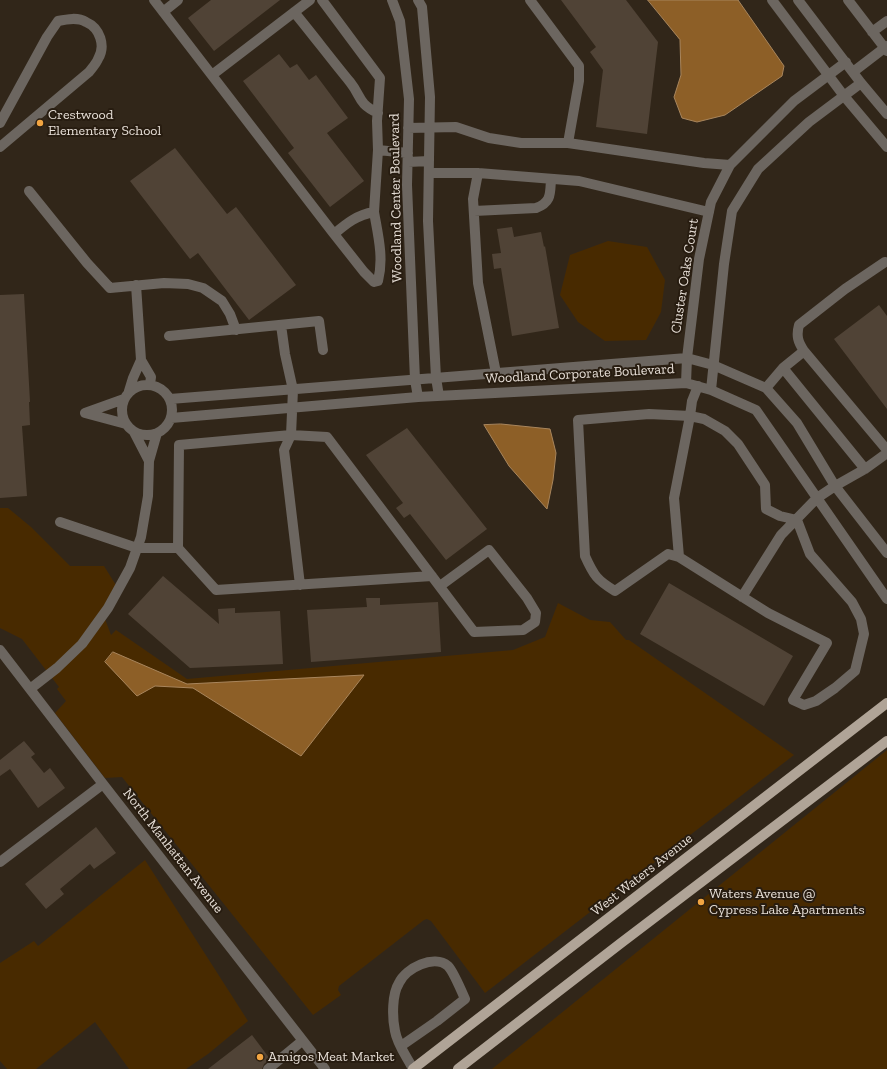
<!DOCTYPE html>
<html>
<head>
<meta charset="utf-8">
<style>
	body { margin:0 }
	canvas { display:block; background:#312619 }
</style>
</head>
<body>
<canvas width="887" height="1069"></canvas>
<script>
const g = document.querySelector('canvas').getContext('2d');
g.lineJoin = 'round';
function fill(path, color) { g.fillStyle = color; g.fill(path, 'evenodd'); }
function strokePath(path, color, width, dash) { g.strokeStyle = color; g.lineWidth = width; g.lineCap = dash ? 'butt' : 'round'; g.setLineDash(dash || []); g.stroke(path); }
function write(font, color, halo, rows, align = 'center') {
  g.font = font + ' "Zilla Slab",serif'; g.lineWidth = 4; g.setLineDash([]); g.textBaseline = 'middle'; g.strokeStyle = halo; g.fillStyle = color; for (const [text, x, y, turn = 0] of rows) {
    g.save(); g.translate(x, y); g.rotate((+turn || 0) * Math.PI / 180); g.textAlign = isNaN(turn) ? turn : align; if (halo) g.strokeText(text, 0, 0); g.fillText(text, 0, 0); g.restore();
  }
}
const green = new Path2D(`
	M 608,241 L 647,247 L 665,280 L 661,312 L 646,340 L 605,341 L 578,322 L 560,295 L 570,255 Z
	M 0,508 L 8,508 L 31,527 L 70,566 L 104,566 L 119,590 L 105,619 L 111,635 L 116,630 L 187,679 L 513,650 L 545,637 L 558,603 L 590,620 L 610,622 L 626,640 L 629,640 L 794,755 L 485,993 L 431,921 L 427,919 L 424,920 L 339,986 L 338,990 L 341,995 L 313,1015 L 122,777 L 105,778 L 55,713 L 66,701 L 57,689 L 59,687 L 22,639 L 0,628 Z
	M 887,750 L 887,1069 L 492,1069 Z
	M 145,860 L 248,1021 L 208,1054 L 186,1069 L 129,1069 L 95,1022 L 36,1069 L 7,1069 L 0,1061 L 0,963 L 34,941 L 38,946 Z`);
const water = new Path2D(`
	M 648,0 L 738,0 L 784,66 L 782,76 L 725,115 L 697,122 L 682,118 L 674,97 L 681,75 L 680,40 Z
	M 501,424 L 550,429 L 556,453 L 553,480 L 547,509 L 509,466 L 484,425 Z
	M 113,652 L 187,684 L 364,675 L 301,756 L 193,688 L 155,686 L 137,696 L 105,662 Z`);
const building = new Path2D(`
	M 211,0 L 280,0 L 214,51 L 188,18 Z
	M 561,0 L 626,0 L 658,42 L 647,134 L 596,127 L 603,70 L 590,52 L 596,47 Z
	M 279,54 L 290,68 L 297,64 L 309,80 L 316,75 L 348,118 L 327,133 L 364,181 L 330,207 L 288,153 L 294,148 L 243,81 Z
	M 175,148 L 227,214 L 236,207 L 296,285 L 249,320 L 198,253 L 190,259 L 130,181 Z
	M 512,227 L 514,237 L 541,232 L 544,247 L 545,246 L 559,328 L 512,336 L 501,268 L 494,269 L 492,254 L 501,253 L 497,229 Z
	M 24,294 L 30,402 L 29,402 L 30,425 L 22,426 L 27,496 L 0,498 L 0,295 Z
	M 879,305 L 887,316 L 887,409 L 834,339 Z
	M 407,428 L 487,529 L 446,560 L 410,514 L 404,518 L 396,508 L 403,503 L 366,455 Z
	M 163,576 L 219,624 L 218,609 L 235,608 L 235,613 L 280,611 L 283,664 L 190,668 L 128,614 Z
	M 669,583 L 793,656 L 764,706 L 640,634 Z
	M 366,598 L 380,598 L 380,605 L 438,602 L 441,652 L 311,662 L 307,610 L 367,607 Z
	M 24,741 L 35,754 L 31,757 L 44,773 L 50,768 L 65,788 L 38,808 L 10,769 L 0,776 L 0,760 Z
	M 96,827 L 116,853 L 94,869 L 90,864 L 60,889 L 64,894 L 46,909 L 25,884 Z
	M 252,1035 L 270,1059 L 264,1064 L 262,1069 L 208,1069 Z`);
const minor = new Path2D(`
	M 154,0 L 334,234 C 347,223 357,215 374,212 L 378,150 L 408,153
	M 322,0 L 380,78 L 377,121 L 378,150
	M 392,0 L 400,21 L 409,99 L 407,185 L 415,380 L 418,397
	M 418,0 L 422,7 L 430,97 L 428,221 L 436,378 L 439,396
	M 530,0 L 579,66 L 579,81 L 568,143 L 704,163 L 730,165
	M 772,0 L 844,96 L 887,147
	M 798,0 L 861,83 L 887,114
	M 848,0 L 887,51
	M 163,12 L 178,0
	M 294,12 C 313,35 331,59 350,82 C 362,97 357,103 378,113
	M 872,32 L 887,21
	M 853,72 L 887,46
	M 212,75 L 310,0
	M 0,123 L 47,37 L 58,21 C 67,19 78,17 86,22 C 100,28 106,46 98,59 C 96,64 92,68 89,72 L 0,147
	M 408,128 L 456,127 L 489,138 L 521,143 L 568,143
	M 408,162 L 429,161
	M 429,173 L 478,173 L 579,181 L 709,212
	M 478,173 L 473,199 L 478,283 L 496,373
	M 29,191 L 87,263 L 110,288 L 164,283 L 188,284 L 203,288 L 222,301 L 230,314 L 236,330
	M 474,211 L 536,208 C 552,202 550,193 551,179
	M 334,234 L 364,272 L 374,282 L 378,281 C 384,258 378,235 374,212
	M 136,285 L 141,360 L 151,377 L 150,384
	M 169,336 L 319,321 L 323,350
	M 804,351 C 798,342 796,336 799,325 L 845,289 L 885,262
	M 783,368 L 865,469
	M 686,383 L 687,358 L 699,259 L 711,202 L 730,165 L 794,101 L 846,62
	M122 410a25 25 0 1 1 50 0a25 25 0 1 1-50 0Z
	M 766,388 L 783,368 L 804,351 L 887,450
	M 711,390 L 724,264 L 732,211 L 758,169 L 809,122 L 861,83
	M 129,391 L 133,378 L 141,360
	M 170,399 L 687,358 L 713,365 L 766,388 L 797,423 L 835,486 L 887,553
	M 85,413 L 126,424
	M 85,413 L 124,399
	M 171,418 L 418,397 L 686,383 L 711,390 L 756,410 L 887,599
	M 134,432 L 149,461
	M 60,522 L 137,548 L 178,548 L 179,445 L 291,435 L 293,390 L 285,354 L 281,325
	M 178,548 L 216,590 L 432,576
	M 679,557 L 674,498 L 690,416 L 704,419 L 725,431 L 738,444 L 765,485 L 766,509 L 780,516 L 797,520 L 810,554 L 852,602 L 861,619 L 864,634 L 855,671 L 835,688 L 816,701 L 804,705 L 793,700 L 827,643 L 768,613 L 679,557 L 668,554 L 615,591 C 597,580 594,576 585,556 L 578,420 L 649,414 L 690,416 L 692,401 L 698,386
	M 300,585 L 284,450 L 291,435 L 327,437 L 474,632 L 523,630 L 535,622 L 536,613 L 527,598 L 489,550 L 440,586
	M 742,597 L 781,535 L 817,498 L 835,486 L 865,469 L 887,453
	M 0,650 L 103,784 L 325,1069
	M 30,689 L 57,668 L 82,644 L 108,608 L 130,568 L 141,537 L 148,496 L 149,461 L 157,433
	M 0,862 L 103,784
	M 401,1046 L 437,1021 L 465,999 C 462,992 453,971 448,966 C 434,954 406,968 399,983 C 392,994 392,1017 395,1031 C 397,1044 407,1057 413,1069
	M 268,1069 L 302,1041`);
const major = new Path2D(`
	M 413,1069 L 887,703
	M 458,1069 L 621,943 L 887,741`);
const markers = [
	[40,123,4,"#f2a542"],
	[701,902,4,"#f2a542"],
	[260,1057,4,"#f2a542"]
];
const poiNames = [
	["Crestwood",48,115],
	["Elementary School",48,131],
	["Waters Avenue @",709,894],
	["Cypress Lake Apartments",709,910],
	["Amigos Meat Market",268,1057]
];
const streetNames = [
	["Woodland Center Boulevard",396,198,-91],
	["Cluster Oaks Court",685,276,-81],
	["Woodland Corporate Boulevard",580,374,-3],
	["North Manhattan Avenue",173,851,52],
	["West Waters Avenue",642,875,-38]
];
fill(green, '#482a00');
fill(water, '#8d5f27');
strokePath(water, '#a8855c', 1);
fill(building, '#504336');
strokePath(minor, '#6c6660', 10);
strokePath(major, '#b0a497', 10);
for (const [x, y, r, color] of markers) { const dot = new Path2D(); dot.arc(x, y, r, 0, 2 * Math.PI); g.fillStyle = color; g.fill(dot); strokePath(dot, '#271c10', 1.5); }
write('14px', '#e7dfd7', '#271c10', poiNames, 'left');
write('14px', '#e7dfd7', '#271c10', streetNames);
</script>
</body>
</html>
